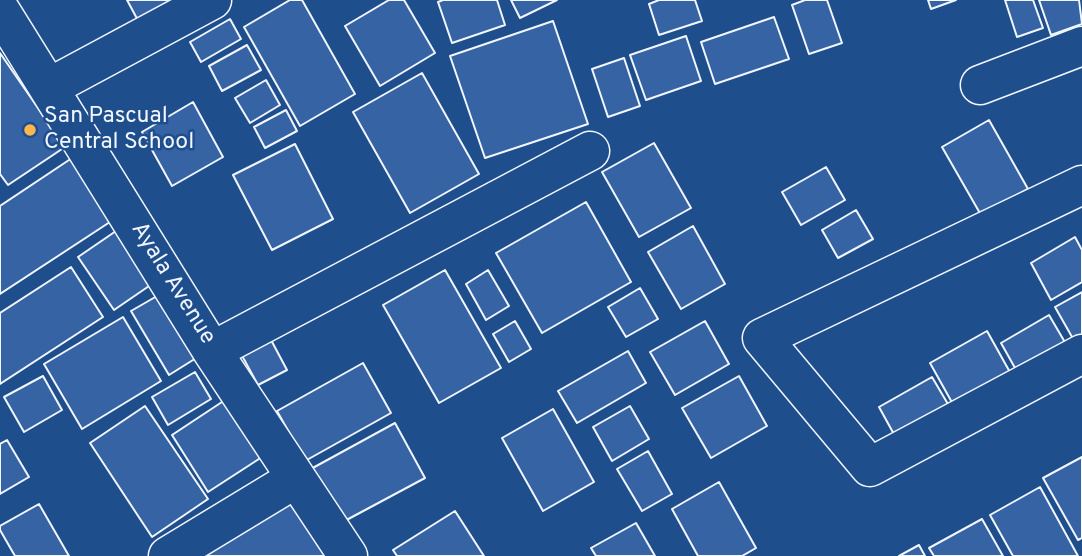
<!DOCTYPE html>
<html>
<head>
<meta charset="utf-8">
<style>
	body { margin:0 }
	canvas { display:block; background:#1f4e8c }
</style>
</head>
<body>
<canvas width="1082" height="556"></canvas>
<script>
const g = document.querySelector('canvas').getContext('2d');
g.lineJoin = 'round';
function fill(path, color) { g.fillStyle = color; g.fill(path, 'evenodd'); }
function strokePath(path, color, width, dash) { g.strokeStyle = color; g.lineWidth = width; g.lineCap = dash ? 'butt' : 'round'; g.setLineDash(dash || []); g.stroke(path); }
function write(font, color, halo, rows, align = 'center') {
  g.font = font + ' Overpass,sans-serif'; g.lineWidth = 5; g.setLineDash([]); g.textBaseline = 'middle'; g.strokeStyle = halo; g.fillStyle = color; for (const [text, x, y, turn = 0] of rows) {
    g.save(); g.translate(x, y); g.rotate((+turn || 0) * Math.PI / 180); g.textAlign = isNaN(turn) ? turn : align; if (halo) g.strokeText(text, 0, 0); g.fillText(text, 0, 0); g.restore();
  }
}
const building = new Path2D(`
	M 127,0 L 189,0 L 141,26 Z
	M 290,0 L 302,0 L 355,94 L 300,126 L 244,27 Z
	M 389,0 L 404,0 L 435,53 L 380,86 L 345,26 Z
	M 443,0 L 497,0 L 505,25 L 452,43 L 438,2 Z
	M 511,0 L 557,0 L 520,18 Z
	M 659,0 L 695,0 L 702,21 L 659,35 L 649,4 Z
	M 805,0 L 827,0 L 842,43 L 809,54 L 792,5 Z
	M 928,0 L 956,0 L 931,9 Z
	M 1005,0 L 1033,0 L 1043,28 L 1017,37 Z
	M 1039,0 L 1079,0 L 1082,24 L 1051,35 Z
	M 774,17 L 789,59 L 715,84 L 701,42 Z
	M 230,19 L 241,39 L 201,62 L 190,42 Z
	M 553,21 L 588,124 L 485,158 L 450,56 Z
	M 686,36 L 701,81 L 646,100 L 630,55 Z
	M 247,45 L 261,70 L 222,91 L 209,66 Z
	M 0,53 L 65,147 L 8,185 L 0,174 Z
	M 624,58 L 640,106 L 608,117 L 592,69 Z
	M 422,73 L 479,174 L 410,213 L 353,112 Z
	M 266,80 L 280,105 L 250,123 L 235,98 Z
	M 193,102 L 223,157 L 172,186 L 142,132 Z
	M 286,110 L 297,131 L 265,148 L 254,127 Z
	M 989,120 L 1028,189 L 981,215 L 942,147 Z
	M 654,143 L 691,208 L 639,237 L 602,172 Z
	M 295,144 L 333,219 L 272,250 L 233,175 Z
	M 72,158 L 113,220 L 0,294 L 0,206 Z
	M 826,167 L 845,200 L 801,225 L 782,192 Z
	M 586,202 L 631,282 L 542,333 L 496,253 Z
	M 856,210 L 873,239 L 838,258 L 822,230 Z
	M 693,226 L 725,284 L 681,309 L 648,252 Z
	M 116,231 L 152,284 L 114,310 L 78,257 Z
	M 1075,237 L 1082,250 L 1082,282 L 1051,300 L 1031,263 Z
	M 71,267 L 103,317 L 0,384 L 0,313 Z
	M 445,270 L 501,368 L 439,403 L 383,305 Z
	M 488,270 L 509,306 L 486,320 L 466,284 Z
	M 640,288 L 658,319 L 626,337 L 608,307 Z
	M 164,292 L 201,355 L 169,375 L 131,311 Z
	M 1082,292 L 1082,350 L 1080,351 L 1055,307 Z
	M 1049,315 L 1073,356 L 1024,384 L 1001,343 Z
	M 123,317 L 161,381 L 82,429 L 44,364 Z
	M 515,321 L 531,349 L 509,362 L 493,334 Z
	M 705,321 L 729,364 L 675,395 L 650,352 Z
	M 987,331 L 1016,383 L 959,415 L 930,363 Z
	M 270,338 L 287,370 L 258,385 L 240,352 Z
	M 628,351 L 646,383 L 577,423 L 558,391 Z
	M 363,363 L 391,413 L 305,461 L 277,411 Z
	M 195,372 L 211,399 L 168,425 L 152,397 Z
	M 43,376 L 62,410 L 24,432 L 4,397 Z
	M 739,376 L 767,426 L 711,458 L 682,408 Z
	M 932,377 L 955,416 L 901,447 L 879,407 Z
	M 225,400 L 262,457 L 208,492 L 172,435 Z
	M 145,406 L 208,499 L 152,537 L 90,443 Z
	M 630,406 L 649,439 L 612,461 L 593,427 Z
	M 553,409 L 594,482 L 543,511 L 502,438 Z
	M 395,423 L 425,478 L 339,524 L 309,470 Z
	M 7,440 L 29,477 L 0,494 L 0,444 Z
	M 648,451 L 672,494 L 642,511 L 617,469 Z
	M 1082,457 L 1082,538 L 1078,540 L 1043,478 Z
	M 719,482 L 756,548 L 742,556 L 698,556 L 672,509 Z
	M 1040,487 L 1078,556 L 1013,556 L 990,515 Z
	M 286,498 L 327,556 L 205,556 Z
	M 39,504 L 69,556 L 15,556 L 0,530 L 0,526 Z
	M 455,511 L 484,556 L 397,556 L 393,550 Z
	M 982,519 L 1003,556 L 934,556 L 929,548 Z
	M 636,523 L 655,556 L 596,556 L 591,548 Z
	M 919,545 L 925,556 L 899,556 Z`);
const minor = new Path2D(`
	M 0,10 L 212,351 L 348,556
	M 980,85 L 1082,46
	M 50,87 L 212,0
	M 1082,185 L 762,338 L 870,467 L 1082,354
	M 212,351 L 590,151
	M 168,556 L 295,479`);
const markers = [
	[30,130,7,"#ffb74d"]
];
const poiNames = [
	["San Pascual",44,117],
	["Central School",44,143]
];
const streetNames = [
	["Ayala Avenue",172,284,58]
];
fill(building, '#3563a3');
strokePath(building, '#f2f6ff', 2);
strokePath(minor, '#f2f6ff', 41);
strokePath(minor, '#1f4e8c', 38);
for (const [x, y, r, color] of markers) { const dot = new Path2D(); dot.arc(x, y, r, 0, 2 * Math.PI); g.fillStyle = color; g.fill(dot); strokePath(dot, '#1f4e8c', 2.5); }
write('23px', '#f2f6ff', '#1f4e8c', poiNames, 'left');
write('23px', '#f2f6ff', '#1f4e8c', streetNames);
</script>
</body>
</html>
